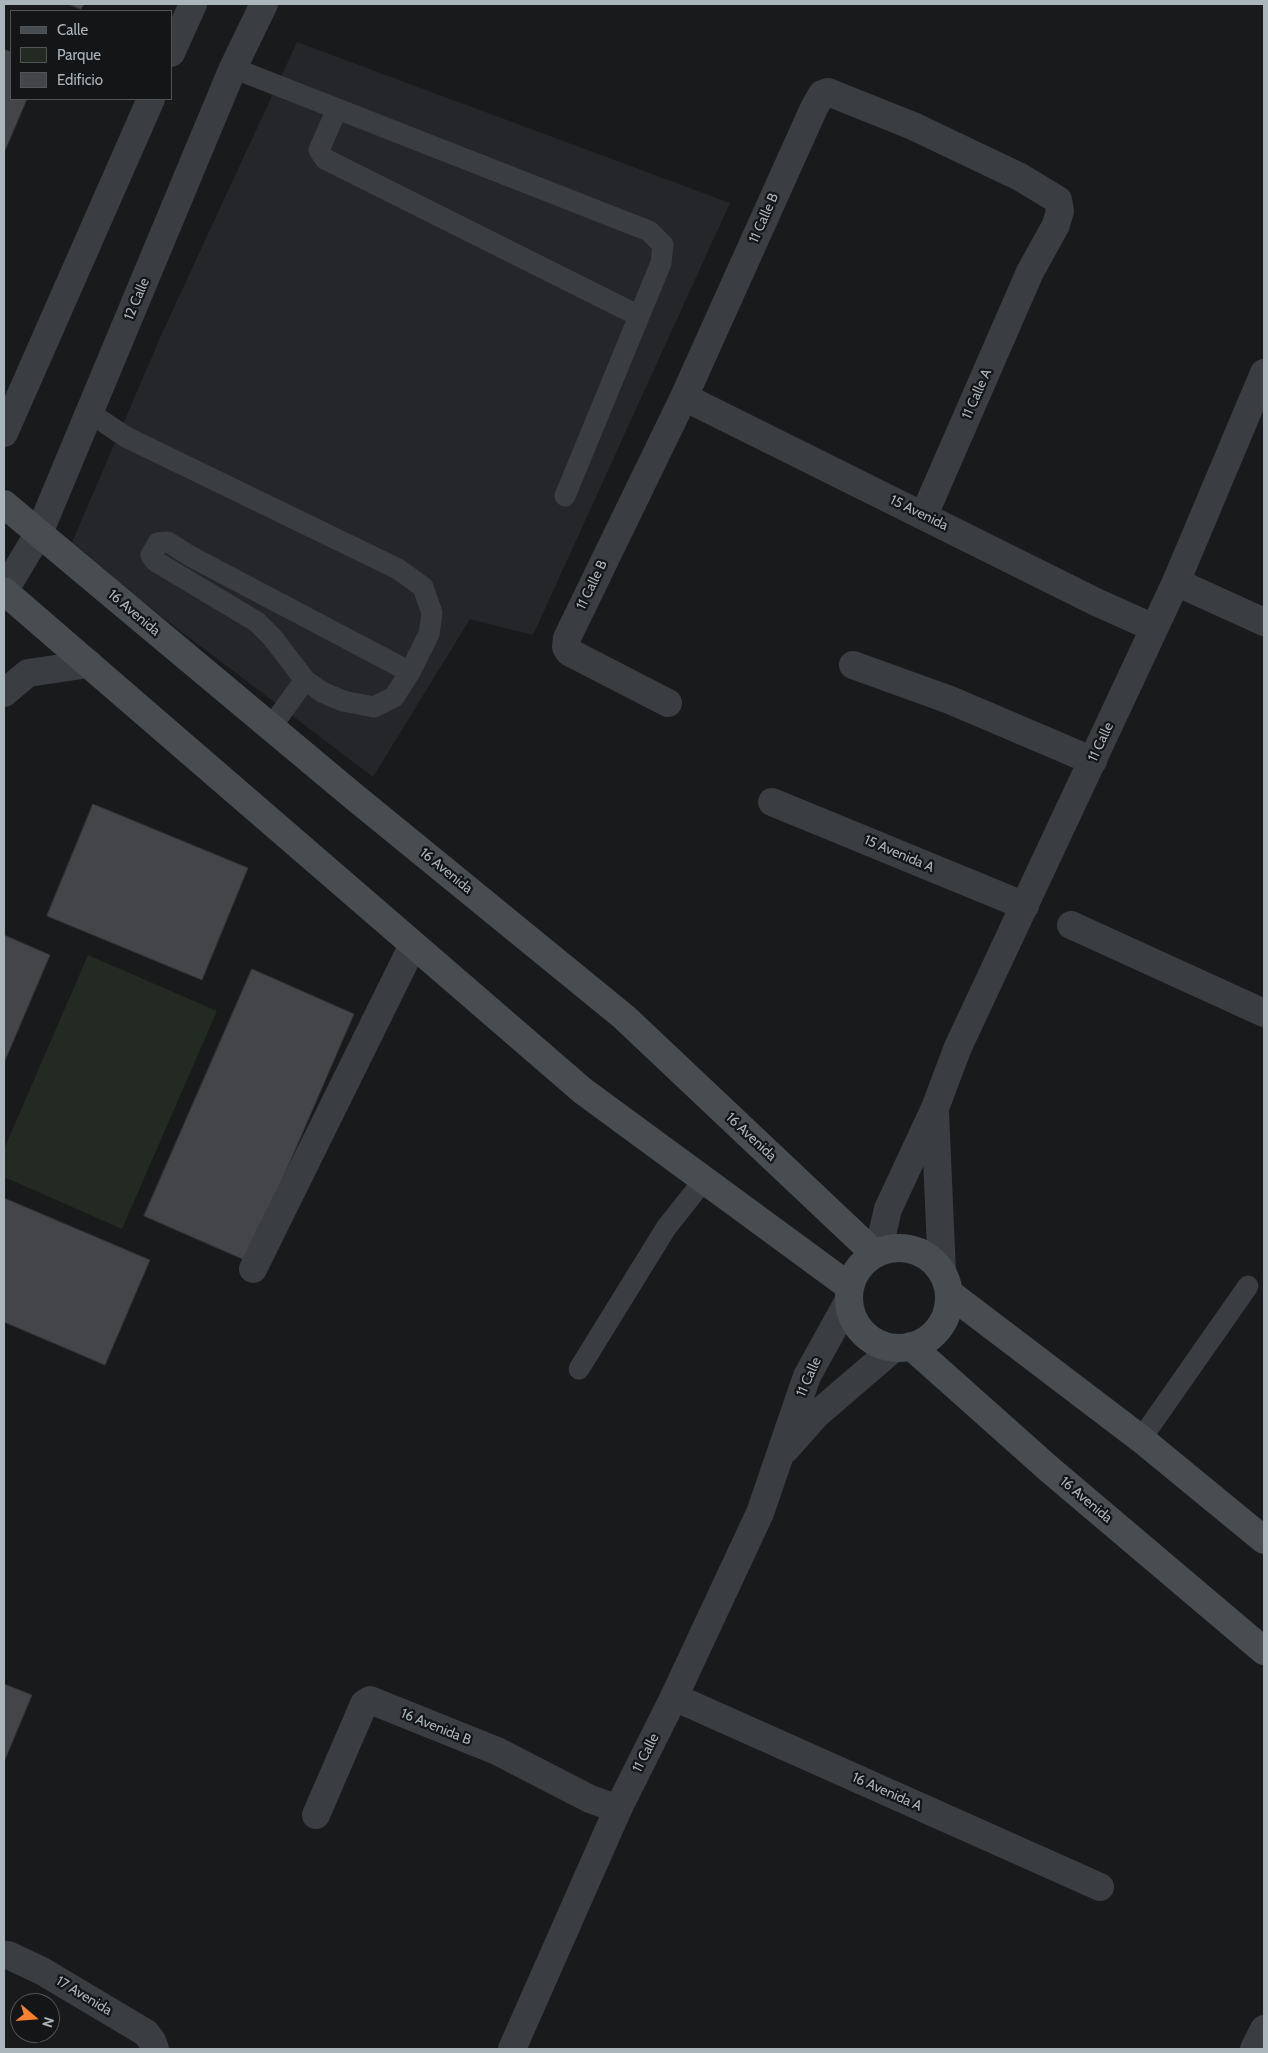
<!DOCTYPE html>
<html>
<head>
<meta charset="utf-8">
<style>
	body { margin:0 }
	#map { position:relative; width:1268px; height:2053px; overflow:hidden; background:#191a1c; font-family:Cabin,sans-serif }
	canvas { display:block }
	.frame { position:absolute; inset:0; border:5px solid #abb5bc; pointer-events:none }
	.legend { position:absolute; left:10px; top:10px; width:162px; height:90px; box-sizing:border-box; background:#141517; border:1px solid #505559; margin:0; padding:6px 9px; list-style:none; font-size:15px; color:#abb5bc }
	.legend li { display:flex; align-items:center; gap:10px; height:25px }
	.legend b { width:25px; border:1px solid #505559 }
	.north { position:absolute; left:10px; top:1993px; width:50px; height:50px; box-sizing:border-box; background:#141517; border:1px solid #505559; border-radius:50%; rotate:108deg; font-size:14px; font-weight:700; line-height:20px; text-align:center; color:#abb5bc }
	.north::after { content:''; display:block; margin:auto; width:18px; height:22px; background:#fa8032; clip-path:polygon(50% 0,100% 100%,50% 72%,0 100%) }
</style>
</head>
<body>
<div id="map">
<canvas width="1268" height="2053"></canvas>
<div class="frame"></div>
<ul class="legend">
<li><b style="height:6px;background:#484d51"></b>Calle</li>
<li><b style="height:14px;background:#222a21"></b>Parque</li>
<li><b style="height:14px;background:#434549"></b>Edificio</li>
</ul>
<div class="north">N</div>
</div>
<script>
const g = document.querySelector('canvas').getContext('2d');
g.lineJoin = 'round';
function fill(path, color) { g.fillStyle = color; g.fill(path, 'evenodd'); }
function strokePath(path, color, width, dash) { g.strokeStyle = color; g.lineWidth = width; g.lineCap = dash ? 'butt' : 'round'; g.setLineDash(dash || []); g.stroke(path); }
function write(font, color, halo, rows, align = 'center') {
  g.font = font + ' Cabin,sans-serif'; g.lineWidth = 4.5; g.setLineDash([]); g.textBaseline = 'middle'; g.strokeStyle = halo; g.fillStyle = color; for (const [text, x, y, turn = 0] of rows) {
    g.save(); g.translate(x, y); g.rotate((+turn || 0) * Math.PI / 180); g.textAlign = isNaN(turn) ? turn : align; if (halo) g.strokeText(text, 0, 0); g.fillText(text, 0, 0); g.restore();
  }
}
const built = new Path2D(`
	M 297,42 L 730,203 L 533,635 L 470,619 L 373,777 L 70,547 L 163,331 Z`);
const green = new Path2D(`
	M 88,955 L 217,1011 L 122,1229 L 4,1177 L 4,1149 Z`);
const building = new Path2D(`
	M 68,4 L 84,4 L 81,9 Z
	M 4,49 L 11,52 L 11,99 L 27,99 L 4,153 Z
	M 93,804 L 248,868 L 202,980 L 47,916 Z
	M 4,935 L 50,955 L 4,1063 Z
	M 252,969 L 354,1014 L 247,1261 L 144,1216 Z
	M 4,1198 L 150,1260 L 105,1365 L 4,1322 Z
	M 4,1684 L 32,1695 L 4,1762 Z`);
const service = new Path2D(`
	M 233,68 L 649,231 L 663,245 L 661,263 L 565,496
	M 337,109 L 319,150 L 325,159 L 639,316
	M 90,413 L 126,437 L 398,569 L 423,587 L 432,613 L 429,634 L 410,672 L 394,697 L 374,707 L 343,701 L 322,692 L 305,680 L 272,637 L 257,622 L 155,561 L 151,555 L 158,543 L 168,542 L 190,556 L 410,672
	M 271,727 L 305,680
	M 579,1369 L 666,1228 L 704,1180
	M 1141,1439 L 1248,1286`);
const minor = new Path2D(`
	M 171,53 L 193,4
	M 684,397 L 1096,602 L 1154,628
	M 4,433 L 151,99
	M 39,533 L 233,68 L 264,4
	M 1176,582 L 1264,622
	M 853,665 L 950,700 L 1093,761
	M 668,703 L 569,652 L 566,647 L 567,638 L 684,397 L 814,108 L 822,94 L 828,92 L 913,126 L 1020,177 L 1058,200 L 1060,211 L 1056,225 L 1030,272 L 924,515
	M 772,802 L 1025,906
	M 1071,925 L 1264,1013
	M 253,1269 L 413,945
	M 674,1697 L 1100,1887
	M 316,1815 L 364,1704 L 370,1700 L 497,1751 L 590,1799 L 618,1809
	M 4,1955 L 8,1955 L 42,1971 L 146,2033 L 152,2041 L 155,2049
	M 1254,2049 L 1264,2029`);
const tertiary = new Path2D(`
	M 4,591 L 39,533
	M 4,693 L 28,673 L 89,664
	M 935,1112 L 942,1272
	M 878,1252 L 888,1209 L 935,1108 L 958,1047 L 1176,582 L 1264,373
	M 786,1449 L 816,1415 L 894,1348
	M 512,2049 L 618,1809 L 674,1697 L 760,1513 L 807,1376 L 848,1302`);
const secondary = new Path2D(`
	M 4,504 L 352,795 L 624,1017 L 875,1254
	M 4,591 L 583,1091 L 850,1287
	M849 1298a50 50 0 1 1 100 0a50 50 0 1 1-100 0Z
	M 949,1293 L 1141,1439 L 1264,1540
	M 911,1346 L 1049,1469 L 1264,1651`);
const streetNames = [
	["11 Calle B",764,218,-66],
	["12 Calle",137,299,-67],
	["11 Calle A",977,394,-66],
	["15 Avenida",919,513,26],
	["11 Calle B",592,585,-64],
	["16 Avenida",134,613,40],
	["11 Calle",1101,742,-65],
	["15 Avenida A",899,854,23],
	["16 Avenida",446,871,39],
	["16 Avenida",751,1137,43],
	["11 Calle",809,1377,-66],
	["16 Avenida",1086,1500,40],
	["16 Avenida B",436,1727,22],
	["11 Calle",646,1753,-63],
	["16 Avenida A",887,1792,24],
	["17 Avenida",84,1996,31]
];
fill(built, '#252629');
fill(green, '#222a21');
fill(building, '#434549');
strokePath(building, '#333438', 1);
strokePath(service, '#3a3d41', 21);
strokePath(minor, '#3a3d41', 28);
strokePath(tertiary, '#3a3d41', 28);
strokePath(secondary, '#484d51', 28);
write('14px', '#abb5bc', '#141517', streetNames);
</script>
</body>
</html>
